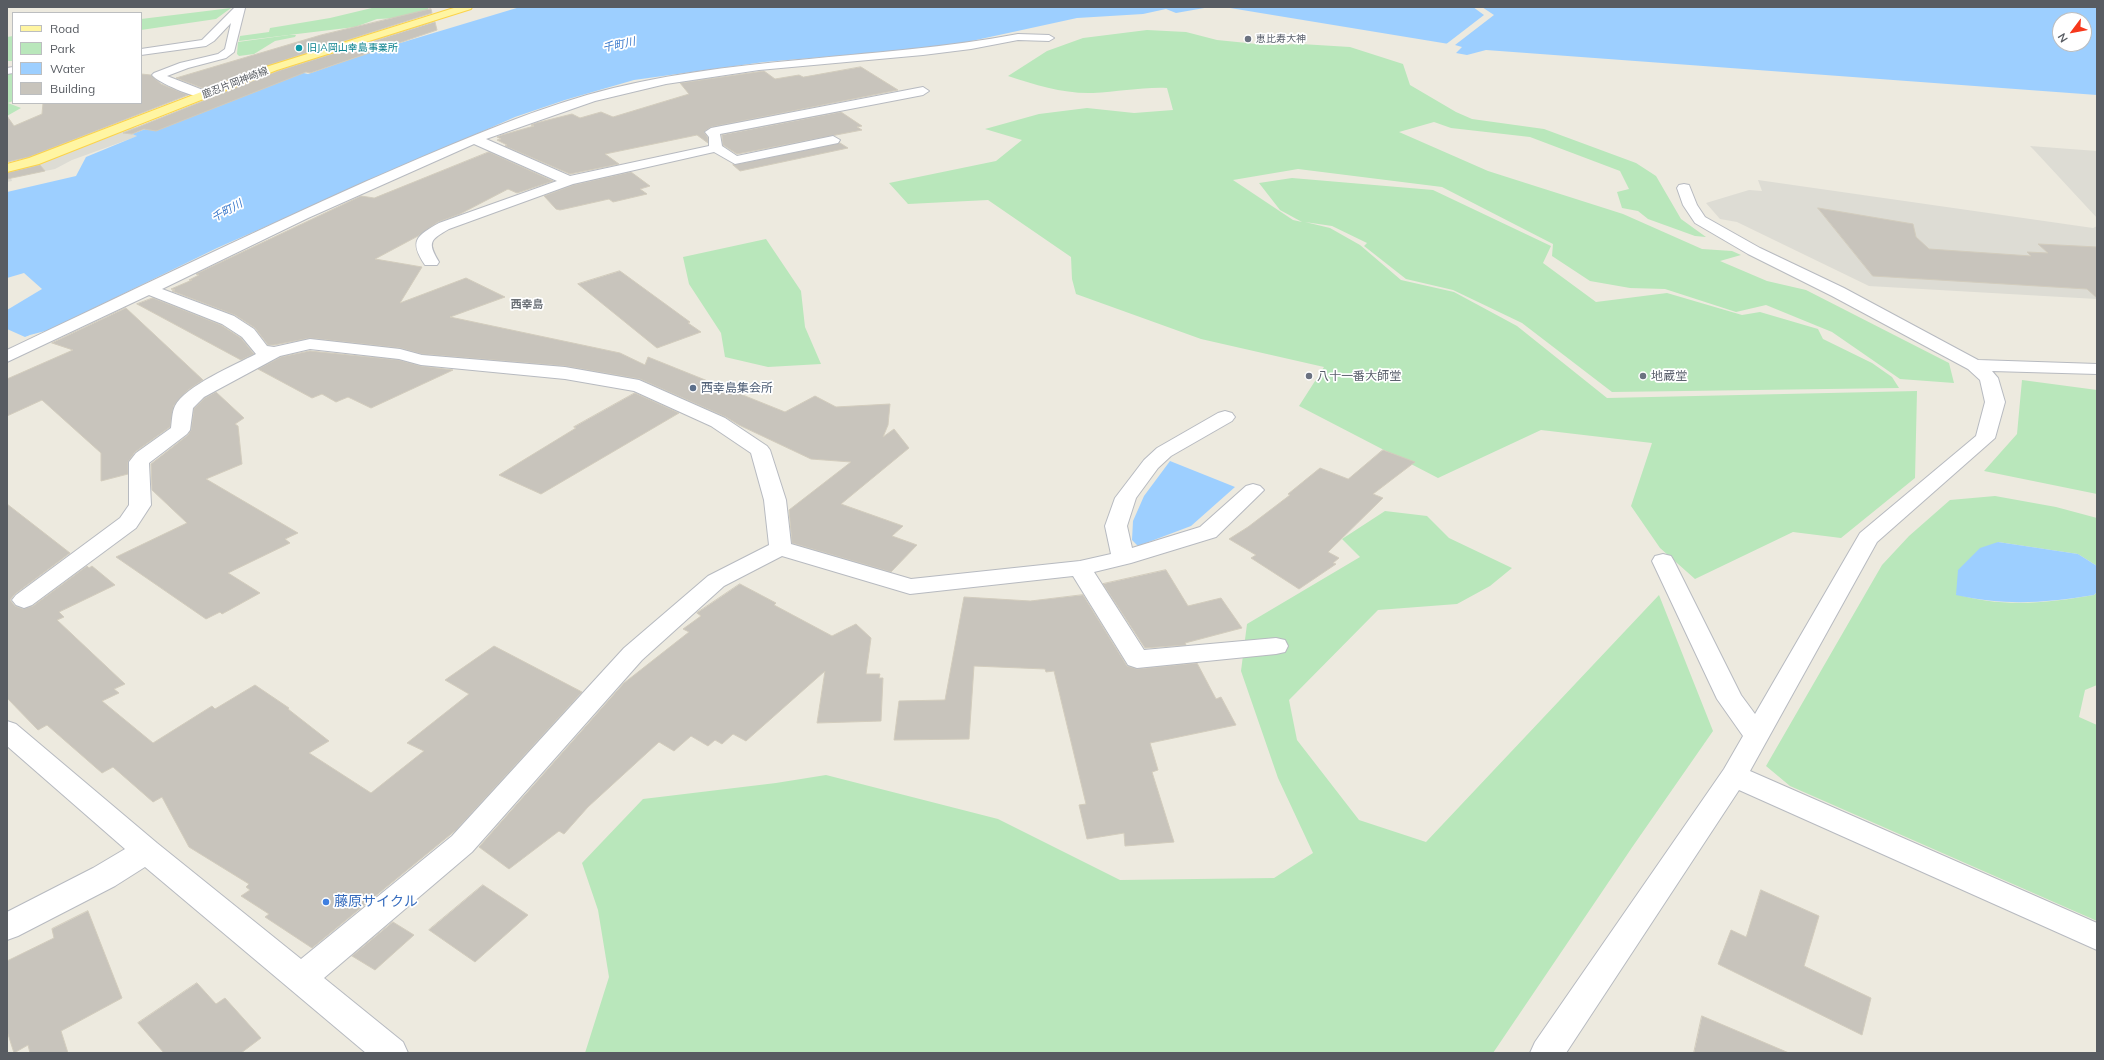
<!DOCTYPE html>
<html>
<head>
<meta charset="utf-8">
<style>
	body { margin:0 }
	#map { position:relative; width:2104px; height:1060px; overflow:hidden; background:#edeadf; font-family:Mulish,sans-serif }
	canvas { display:block }
	.frame { position:absolute; inset:0; border:8px solid #585c62; pointer-events:none }
	.legend { position:absolute; left:12px; top:12px; width:130px; height:92px; box-sizing:border-box; background:#fff; border:1px solid #bcbec0; margin:0; padding:5px 7px; list-style:none; font-size:12px; color:#585c62 }
	.legend li { display:flex; align-items:center; gap:8px; height:20px }
	.legend b { width:20px; border:1px solid #bcbec0 }
	.north { position:absolute; left:2052px; top:12px; width:40px; height:40px; box-sizing:border-box; background:#fff; border:1px solid #bcbec0; border-radius:50%; rotate:238deg; font-size:11px; font-weight:700; line-height:16px; text-align:center; color:#585c62 }
	.north::after { content:''; display:block; margin:auto; width:14px; height:18px; background:#f6381c; clip-path:polygon(50% 0,100% 100%,50% 72%,0 100%) }
</style>
</head>
<body>
<div id="map">
<canvas width="2104" height="1060"></canvas>
<div class="frame"></div>
<ul class="legend">
<li><b style="height:5px;background:#fff5a2"></b>Road</li>
<li><b style="height:11px;background:#b9e7bb"></b>Park</li>
<li><b style="height:11px;background:#9dcfff"></b>Water</li>
<li><b style="height:11px;background:#c8c4bc"></b>Building</li>
</ul>
<div class="north">N</div>
</div>
<script>
const g = document.querySelector('canvas').getContext('2d');
g.lineJoin = 'round';
function fill(path, color) { g.fillStyle = color; g.fill(path, 'evenodd'); }
function strokePath(path, color, width, dash) { g.strokeStyle = color; g.lineWidth = width; g.lineCap = dash ? 'butt' : 'round'; g.setLineDash(dash || []); g.stroke(path); }
function write(font, color, halo, rows, align = 'center') {
  g.font = font + ' Mulish,"Noto Sans JP",sans-serif'; g.lineWidth = 3.5; g.setLineDash([]); g.textBaseline = 'middle'; g.strokeStyle = halo; g.fillStyle = color; for (const [text, x, y, turn = 0] of rows) {
    g.save(); g.translate(x, y); g.rotate((+turn || 0) * Math.PI / 180); g.textAlign = isNaN(turn) ? turn : align; if (halo) g.strokeText(text, 0, 0); g.fillText(text, 0, 0); g.restore();
  }
}
const industrial = new Path2D(`
	M 127,126 L 144,129 L 132,134 L 138,136 L 72,160 L 55,169 L 11,178 L 12,181 L 7,182 L 7,170 Z
	M 2030,146 L 2097,151 L 2097,218 L 2033,149 Z
	M 1758,180 L 2093,228 L 2097,226 L 2097,299 L 1869,286 L 1737,222 L 1720,219 L 1706,203 L 1749,190 L 1762,191 Z`);
const green = new Path2D(`
	M 376,7 L 429,7 L 426,12 L 400,18 L 377,19 L 355,27 L 239,41 L 240,36 L 269,32 L 270,28 L 330,18 Z
	M 231,8 L 216,19 L 141,30 L 141,19 Z
	M 1147,30 L 1186,32 L 1217,40 L 1267,45 L 1301,44 L 1350,47 L 1403,64 L 1410,85 L 1456,112 L 1472,119 L 1544,129 L 1636,163 L 1656,176 L 1681,219 L 1706,237 L 1695,236 L 1648,219 L 1638,211 L 1622,208 L 1617,192 L 1629,189 L 1620,171 L 1530,137 L 1451,128 L 1434,122 L 1399,132 L 1488,171 L 1623,214 L 1702,249 L 1732,251 L 1741,255 L 1720,261 L 1767,281 L 1806,290 L 1949,363 L 1954,383 L 1900,379 L 1832,332 L 1766,305 L 1736,312 L 1665,289 L 1630,288 L 1590,281 L 1552,256 L 1553,244 L 1442,187 L 1298,169 L 1233,180 L 1293,220 L 1302,222 L 1280,210 L 1259,183 L 1292,178 L 1433,190 L 1551,246 L 1543,263 L 1596,302 L 1667,293 L 1742,315 L 1760,312 L 1818,329 L 1823,339 L 1872,363 L 1892,377 L 1899,388 L 1612,392 L 1522,323 L 1453,290 L 1406,279 L 1364,246 L 1367,243 L 1332,226 L 1305,222 L 1330,228 L 1360,245 L 1401,280 L 1454,292 L 1517,326 L 1607,398 L 1917,391 L 1915,478 L 1841,538 L 1793,532 L 1695,579 L 1660,548 L 1631,506 L 1652,443 L 1541,430 L 1438,478 L 1299,406 L 1324,367 L 1201,339 L 1076,294 L 1072,279 L 1071,257 L 988,200 L 908,204 L 889,183 L 996,161 L 1022,140 L 985,129 L 1039,114 L 1087,108 L 1134,113 L 1173,110 L 1167,88 C 1142,87 1118,92 1093,93 C 1064,94 1036,85 1008,76 L 1047,51 L 1083,38 Z
	M 289,35 L 296,35 L 295,37 L 275,41 L 254,54 L 239,56 L 237,54 L 238,42 Z
	M 13,36 L 13,61 L 7,61 L 7,37 Z
	M 7,73 L 13,73 L 13,101 L 8,103 L 21,108 L 7,116 Z
	M 766,239 L 801,291 L 805,327 L 821,364 L 768,367 L 725,357 L 721,333 L 689,284 L 683,257 Z
	M 2022,380 L 2097,390 L 2097,494 L 1984,471 L 2017,434 Z
	M 1995,496 L 2056,507 L 2097,518 L 2097,566 L 2078,554 L 1998,542 L 1956,594 C 2001,608 2048,603 2094,595 L 2097,592 L 2097,685 L 2085,690 L 2079,717 L 2097,725 L 2097,921 L 1790,786 L 1766,766 L 1882,565 L 1909,536 L 1950,500 Z
	M 1385,511 L 1427,516 L 1449,538 L 1512,568 L 1490,586 L 1457,604 L 1378,610 L 1289,700 L 1297,740 L 1359,820 L 1426,842 L 1659,595 L 1713,731 L 1633,846 L 1493,1053 L 585,1053 L 609,977 L 598,910 L 582,863 L 643,799 L 776,783 L 826,775 L 998,819 L 1120,880 L 1274,878 L 1313,853 L 1278,778 L 1241,671 L 1247,624 L 1360,557 L 1342,539 Z`);
const water = new Path2D(`
	M 520,7 L 1210,7 L 1176,13 L 1166,9 L 1143,14 L 1077,18 L 944,47 L 764,62 L 634,80 L 565,100 L 515,117 L 217,248 L 49,330 L 30,335 L 7,345 L 7,310 L 42,289 L 24,273 L 7,278 L 7,192 L 76,176 L 86,157 L 137,136 L 132,134 L 299,72 L 308,74 L 377,50 Z
	M 1224,7 L 2097,7 L 2097,95 L 1486,50 L 1467,55 L 1456,53 L 1462,47 L 1455,45 ZM 2060,20 L 2084,20 L 2084,44 L 2060,44 Z
	M 1170,461 L 1235,487 L 1191,526 L 1138,546 L 1132,540 L 1133,521 L 1144,496 Z
	M 1998,542 L 2078,554 L 2097,566 L 2097,592 L 2094,595 C 2044,603 2006,606 1956,595 L 1958,570 L 1980,548 Z`);
const pier = new Path2D(`
	M 1473,7 L 1482,7 L 1494,15 L 1455,45 L 1445,45 L 1484,15 Z
	M 7,329 L 25,337 L 45,332 L 7,347 Z`);
const building = new Path2D(`
	M 431,9 L 432,13 L 269,65 L 205,89 L 176,78 L 321,35 Z
	M 435,22 L 437,30 L 310,73 L 306,72 L 156,131 L 144,129 L 132,134 L 123,133 L 278,71 Z
	M 861,67 L 898,90 L 711,127 L 704,132 L 708,138 L 708,143 L 697,135 L 605,154 L 619,164 L 570,174 L 505,146 L 507,145 L 497,140 L 501,139 L 497,137 L 502,135 L 534,126 L 531,125 L 536,123 L 572,114 L 580,118 L 601,112 L 613,117 L 689,94 L 680,83 L 764,71 L 775,79 L 799,75 L 803,77 Z
	M 141,74 L 151,75 L 161,84 L 188,95 L 29,157 L 7,162 L 7,116 L 14,126 L 42,114 L 43,103 L 141,103 Z
	M 841,112 L 862,126 L 857,127 L 862,130 L 737,154 L 723,145 L 722,135 Z
	M 840,143 L 848,148 L 740,171 L 733,165 Z
	M 489,152 L 553,181 L 517,193 L 508,189 L 460,214 L 438,222 L 418,236 L 375,259 L 422,267 L 400,303 L 466,278 L 505,297 L 450,317 L 620,353 L 645,365 L 648,357 L 785,412 L 815,396 L 836,407 L 890,404 L 888,425 L 883,437 L 894,429 L 909,448 L 841,504 L 903,526 L 892,536 L 917,545 L 891,572 L 792,543 L 789,510 L 851,462 L 811,459 L 739,425 L 726,417 L 640,379 L 565,366 L 422,354 L 400,348 L 310,338 L 274,345 L 268,345 L 255,328 L 235,315 L 172,291 L 175,290 L 171,289 L 192,280 L 189,280 L 199,275 L 196,274 L 361,196 L 374,198 Z
	M 40,165 L 45,171 L 7,179 L 7,173 Z
	M 631,172 L 650,186 L 640,189 L 647,194 L 613,202 L 609,199 L 560,210 L 556,209 L 544,196 L 573,185 Z
	M 1818,208 L 1913,224 L 1916,237 L 1929,249 L 2031,256 L 2027,252 L 2048,253 L 2038,244 L 2097,247 L 2097,298 L 2087,289 L 1873,276 Z
	M 620,271 L 690,322 L 688,323 L 701,332 L 657,348 L 578,284 Z
	M 153,298 L 221,325 L 241,338 L 254,354 L 241,360 L 137,304 Z
	M 126,308 L 203,380 L 188,390 L 174,405 L 170,427 L 135,452 L 128,462 L 128,474 L 101,481 L 101,453 L 42,400 L 7,416 L 7,379 L 73,350 L 52,343 Z
	M 310,351 L 399,360 L 421,366 L 453,370 L 371,408 L 348,397 L 336,402 L 322,394 L 312,398 L 258,369 L 281,357 Z
	M 216,392 L 244,418 L 235,424 L 238,426 L 242,464 L 206,479 L 298,533 L 285,539 L 290,543 L 228,573 L 260,593 L 222,614 L 220,612 L 206,619 L 116,557 L 187,523 L 152,490 L 151,464 L 188,435 L 191,430 L 194,409 L 205,398 Z
	M 635,393 L 679,413 L 541,494 L 499,475 L 576,428 L 574,427 Z
	M 1383,450 L 1415,462 L 1373,494 L 1383,498 L 1328,552 L 1339,558 L 1333,563 L 1336,564 L 1299,589 L 1251,558 L 1256,555 L 1229,539 L 1248,527 L 1290,495 L 1288,494 L 1320,468 L 1348,479 Z
	M 7,504 L 70,553 L 15,594 L 10,600 L 15,606 L 23,609 L 33,606 L 87,566 L 89,568 L 92,566 L 115,585 L 59,612 L 64,617 L 57,620 L 125,684 L 114,689 L 119,693 L 102,701 L 153,743 L 212,706 L 215,709 L 255,685 L 289,708 L 288,709 L 329,741 L 309,753 L 371,793 L 424,751 L 407,743 L 469,694 L 445,680 L 494,646 L 582,692 L 456,830 L 312,948 L 265,917 L 269,914 L 241,896 L 250,890 L 246,887 L 249,884 L 189,847 L 162,797 L 153,802 L 113,767 L 102,773 L 47,725 L 38,730 L 7,698 Z
	M 1166,570 L 1188,606 L 1221,598 L 1242,628 L 1185,643 L 1186,645 L 1145,648 L 1103,584 Z
	M 740,584 L 776,603 L 774,605 L 832,636 L 856,624 L 871,638 L 866,674 L 880,674 L 879,678 L 883,678 L 881,721 L 817,723 L 825,671 L 746,741 L 733,734 L 722,744 L 715,740 L 708,746 L 691,736 L 674,751 L 659,742 L 588,807 L 564,834 L 559,831 L 509,869 L 479,847 L 624,683 L 689,632 L 683,629 L 701,616 L 697,613 Z
	M 1083,595 L 1127,666 L 1137,669 L 1197,663 L 1216,699 L 1221,697 L 1236,725 L 1150,743 L 1158,770 L 1152,772 L 1174,842 L 1125,846 L 1124,833 L 1087,839 L 1079,805 L 1086,804 L 1054,671 L 1046,672 L 1045,669 L 974,666 L 969,739 L 894,740 L 899,701 L 945,700 L 964,597 L 1030,601 Z
	M 483,885 L 528,915 L 475,962 L 429,930 Z
	M 1761,890 L 1819,916 L 1804,966 L 1871,998 L 1862,1035 L 1718,964 L 1731,930 L 1746,937 Z
	M 88,911 L 122,998 L 61,1031 L 68,1053 L 30,1053 L 28,1045 L 14,1053 L 7,1031 L 7,961 L 54,938 L 52,929 Z
	M 393,922 L 414,935 L 375,970 L 352,956 Z
	M 197,983 L 216,1004 L 225,998 L 261,1038 L 241,1053 L 164,1053 L 138,1023 Z
	M 1702,1016 L 1789,1053 L 1694,1053 Z`);
const minor = new Path2D(`
	M 235,7 L 245,8 L 234,52 L 226,58 L 188,68 L 167,76 L 208,92 L 210,95 L 208,98 C 199,100 158,83 152,75 L 154,73 L 180,63 L 218,54 L 225,49 L 231,23 L 214,41 L 206,46 L 141,55 L 141,49 L 202,40 Z
	M 1018,34 L 1049,35 L 1054,38 L 1049,41 L 1018,40 L 971,49 L 923,55 L 759,70 L 666,84 L 595,101 L 486,139 L 570,176 L 709,146 L 709,137 L 705,132 L 711,128 L 923,87 L 929,91 L 923,95 L 720,134 L 722,146 L 737,156 L 833,136 L 840,140 L 838,143 L 735,164 L 714,152 L 573,184 L 449,229 C 430,240 427,242 439,262 L 437,265 L 425,265 C 409,241 416,236 439,223 L 557,181 L 474,144 L 308,218 L 162,289 L 234,316 L 254,329 L 267,346 L 274,347 L 310,339 L 400,349 L 422,355 L 565,367 L 639,380 L 725,418 L 767,446 L 770,450 L 786,500 L 791,544 L 911,579 L 1080,561 L 1111,554 L 1105,526 L 1115,498 L 1144,460 L 1157,448 L 1218,413 L 1225,411 L 1232,413 L 1235,417 L 1232,421 L 1171,456 L 1158,468 L 1136,498 L 1127,526 L 1132,548 L 1200,527 L 1246,486 L 1253,484 L 1260,486 L 1264,490 L 1260,494 L 1216,537 L 1131,563 L 1094,572 L 1144,650 L 1276,638 L 1285,640 L 1288,646 L 1285,652 L 1276,654 L 1137,668 L 1128,665 L 1073,576 L 910,594 L 782,556 L 724,586 L 642,660 L 472,852 L 324,978 L 403,1042 L 408,1053 L 366,1053 L 145,867 L 115,886 L 18,936 L 7,940 L 7,912 L 93,868 L 125,849 L 7,746 L 7,721 L 16,724 L 157,843 L 301,959 L 452,836 L 624,648 L 708,576 L 769,545 L 764,500 L 751,453 L 711,426 L 634,391 L 565,379 L 421,365 L 399,359 L 310,349 L 280,356 L 204,397 L 193,408 L 190,430 L 187,434 L 149,463 L 151,505 L 136,528 L 32,605 L 24,608 L 16,605 L 12,600 L 16,595 L 120,518 L 129,505 L 129,462 L 136,453 L 171,428 C 172,421 172,412 175,406 C 185,386 235,365 256,354 L 242,337 L 222,324 L 149,295 L 7,362 L 7,350 C 127,293 246,235 367,181 C 439,150 512,117 587,95 C 728,55 875,61 1018,34 Z
	M 13,67 L 13,73 L 7,74 L 7,68 Z
	M 1684,184 L 1689,185 L 1697,205 L 1705,217 L 1760,248 L 1844,288 L 1978,360 L 2097,364 L 2097,374 L 1992,371 L 1998,378 L 2005,402 L 1995,438 L 1877,542 L 1750,771 L 2097,923 L 2097,950 L 1739,790 L 1566,1053 L 1530,1053 L 1535,1042 L 1724,769 L 1743,736 L 1717,699 L 1652,561 L 1655,556 L 1663,554 L 1671,556 L 1674,561 L 1741,695 L 1755,714 L 1860,533 L 1976,436 L 1985,402 L 1980,380 L 1968,369 L 1832,296 L 1748,254 L 1695,223 L 1683,205 L 1677,188 L 1679,185 Z`);
const major = new Path2D(`
	M 457,7 L 472,7 L 471,9 L 277,70 L 39,164 L 7,172 L 7,164 L 29,158 L 269,66 Z`);
const markers = [
	[1248,39,4,"#6b7280"],
	[299,48,4,"#0f9aa8"],
	[1309,376,4,"#6b7280"],
	[1643,376,4,"#6b7280"],
	[693,388,4,"#5c6f8a"],
	[326,902,4,"#3f7fe0"]
];
const farWorshipnames = [
	["恵比寿大神",1256,39]
];
const farCulturenames = [
	["旧JA岡山幸島事業所",307,48]
];
const farStreetnames = [
	["鹿忍片岡神崎線",235,83,-21]
];
const farWaternames = [
	["千町川",619,45,-12],
	["千町川",227,211,-29]
];
const farNeighbourhoodnames = [
	["西幸島",527,305]
];
const worshipNames = [
	["八十一番大師堂",1317,376],
	["地蔵堂",1651,376]
];
const serviceNames = [
	["西幸島集会所",701,388]
];
const nearShopnames = [
	["藤原サイクル",334,902]
];
fill(industrial, '#dddcd4');
fill(green, '#b9e7bb');
fill(water, '#9dcfff');
fill(pier, '#edeadf');
fill(building, '#c8c4bc');
strokePath(building, '#d2ccbd', 1);
strokePath(minor, '#b7bac0', 2);
strokePath(major, '#fcd349', 2);
fill(minor, '#fff');
fill(major, '#fff5a2');
for (const [x, y, r, color] of markers) { const dot = new Path2D(); dot.arc(x, y, r, 0, 2 * Math.PI); g.fillStyle = color; g.fill(dot); strokePath(dot, '#fff', 1.5); }
write('10px', '#5b616d', '#fff', farWorshipnames, 'left');
write('10px', '#0d838f', '#fff', farCulturenames, 'left');
write('10px', '#585c62', '#fff', farStreetnames);
write('italic 11px', '#3777cb', '#fff', farWaternames);
write('bold 11px', '#696e74', '#fff', farNeighbourhoodnames);
write('12px', '#5b616d', '#fff', worshipNames, 'left');
write('12px', '#4e5e75', '#fff', serviceNames, 'left');
write('14px', '#366cbe', '#fff', nearShopnames, 'left');
</script>
</body>
</html>
